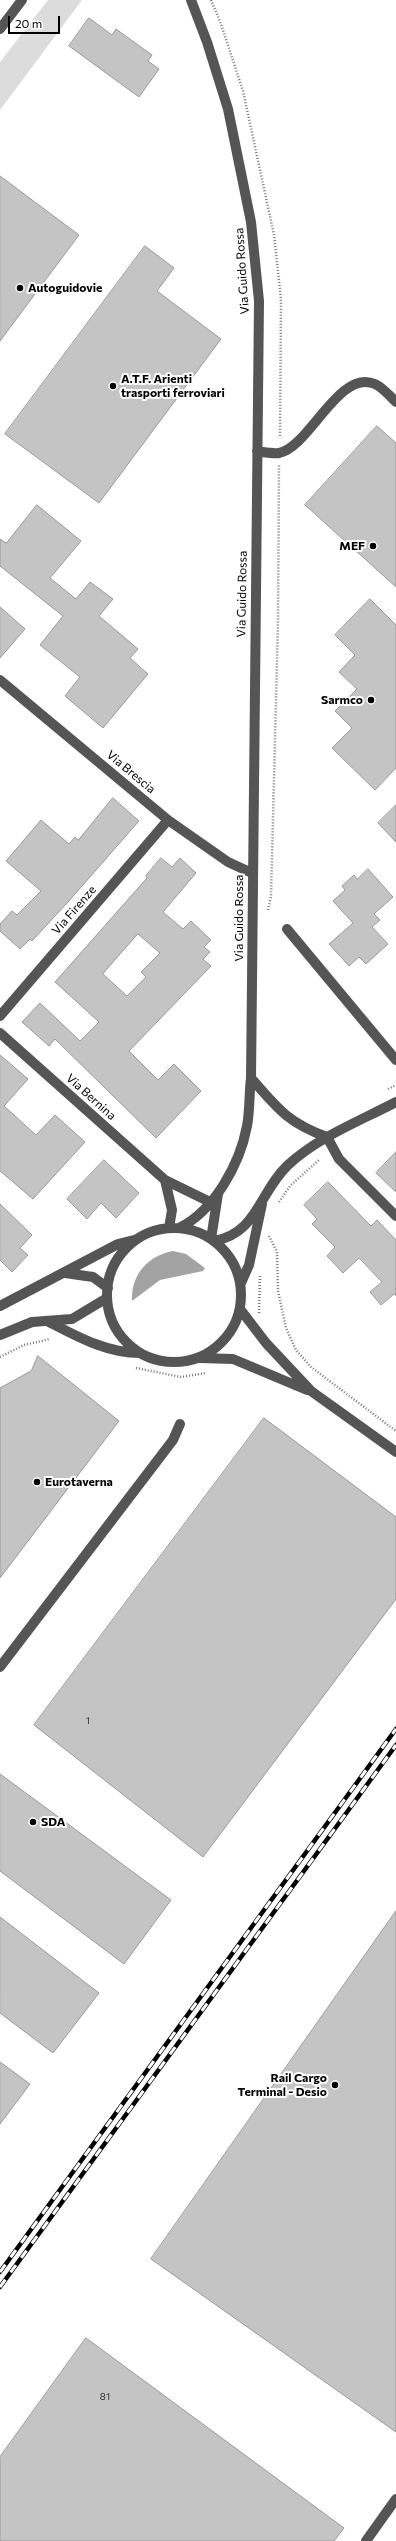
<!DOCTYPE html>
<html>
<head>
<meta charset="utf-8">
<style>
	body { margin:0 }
	#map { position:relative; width:396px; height:2541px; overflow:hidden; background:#fff; font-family:Commissioner,sans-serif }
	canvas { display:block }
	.scale { position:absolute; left:8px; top:16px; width:52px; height:18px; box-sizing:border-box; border:2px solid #000; border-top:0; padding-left:5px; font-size:12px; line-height:14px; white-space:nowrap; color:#000; -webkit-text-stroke:3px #fff; paint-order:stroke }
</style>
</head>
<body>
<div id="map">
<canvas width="396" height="2541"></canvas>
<div class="scale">20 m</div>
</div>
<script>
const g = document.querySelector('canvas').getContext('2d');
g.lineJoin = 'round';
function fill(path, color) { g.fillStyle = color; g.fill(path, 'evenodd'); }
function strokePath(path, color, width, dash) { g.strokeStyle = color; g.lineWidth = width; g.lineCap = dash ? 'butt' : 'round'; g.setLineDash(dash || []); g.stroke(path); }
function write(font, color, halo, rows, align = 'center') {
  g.font = font + ' Commissioner,sans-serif'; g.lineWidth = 4; g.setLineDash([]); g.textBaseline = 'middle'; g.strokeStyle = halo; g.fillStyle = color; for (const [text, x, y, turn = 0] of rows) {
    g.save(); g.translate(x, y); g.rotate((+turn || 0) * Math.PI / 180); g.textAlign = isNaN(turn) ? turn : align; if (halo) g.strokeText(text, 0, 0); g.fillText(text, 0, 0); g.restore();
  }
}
const green = new Path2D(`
	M 48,0 L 82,0 L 0,110 L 0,62 Z`);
const water = new Path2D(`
	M 173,1251 L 186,1254 L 205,1268 L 203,1271 L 160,1280 L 132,1301 C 131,1275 147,1256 173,1251 Z`);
const building = new Path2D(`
	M 89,18 L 112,35 L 116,29 L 152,55 L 148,61 L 159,69 L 139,97 L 69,46 Z
	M 0,176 L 79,235 L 0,341 Z
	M 145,246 L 174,268 L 157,291 L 221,339 L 99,503 L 5,434 Z
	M 377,426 L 396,443 L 396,587 L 305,505 Z
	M 37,505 L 81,541 L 50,578 L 76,599 L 90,582 L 113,599 L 99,616 L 138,649 L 130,658 L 148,674 L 103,728 L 65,696 L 80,677 L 40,645 L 63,616 L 0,566 L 0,539 L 6,543 Z
	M 370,599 L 396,625 L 396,768 L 375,790 L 332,748 L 352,728 L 335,711 L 357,689 L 339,672 L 355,655 L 335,635 Z
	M 0,607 L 25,629 L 0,658 Z
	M 113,798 L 139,821 L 68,902 L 32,941 L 30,939 L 20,949 L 0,931 L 0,924 L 12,911 L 17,915 L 41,891 L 6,861 L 41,820 L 69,844 L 75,837 L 78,840 Z
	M 396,805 L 396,842 L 378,823 Z
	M 161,858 L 172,867 L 180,858 L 196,873 L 163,912 L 183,929 L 191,921 L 211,940 L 204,947 L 210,952 L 203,959 L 211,966 L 129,1051 L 158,1080 L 174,1064 L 201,1091 L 156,1138 L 55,1039 L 49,1046 L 22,1022 L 40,1003 L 80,1041 L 99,1022 L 55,982 L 147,878 L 146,876 ZM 138,934 L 160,953 L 141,972 L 146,977 L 127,996 L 103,974 Z
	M 368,869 L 393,897 L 374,914 L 380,920 L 372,927 L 388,944 L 366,964 L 359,957 L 349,966 L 329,944 L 353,923 L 333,901 L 345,890 L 342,886 L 354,875 L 357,879 Z
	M 0,1055 L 28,1079 L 4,1106 L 36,1135 L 55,1115 L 85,1142 L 33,1199 L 0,1171 Z
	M 396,1152 L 396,1192 L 376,1173 Z
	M 104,1160 L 139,1193 L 116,1218 L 101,1203 L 87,1219 L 67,1199 Z
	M 328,1182 L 371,1226 L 377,1220 L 396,1240 L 396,1296 L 394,1294 L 381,1305 L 370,1292 L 382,1282 L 359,1258 L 343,1273 L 327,1256 L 335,1247 L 312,1224 L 317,1219 L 304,1205 Z
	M 0,1204 L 32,1235 L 20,1248 L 28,1255 L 12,1272 L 0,1260 Z
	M 38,1356 L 119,1421 L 0,1578 L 0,1388 L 31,1371 Z
	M 264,1418 L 396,1517 L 396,1599 L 203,1857 L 34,1725 Z
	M 0,1774 L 171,1900 L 124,1964 L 0,1871 Z
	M 396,1911 L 396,2432 L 151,2259 Z
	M 0,1917 L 99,1993 L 53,2053 L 0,2013 Z
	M 0,2062 L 30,2084 L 0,2124 Z
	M 86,2338 L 344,2528 L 334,2541 L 0,2541 L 0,2457 Z`);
const path = new Path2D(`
	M 211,0 L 221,24 L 243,91 L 274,235 L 281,299 L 280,438
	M 268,910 L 271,897 L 278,621 L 279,465
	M 388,1089 L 396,1085
	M 279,1202 L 290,1186 L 320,1159
	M 269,1236 L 277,1252 L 278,1291 L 286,1328 L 296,1350 L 311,1367 L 396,1431
	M 259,1313 L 260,1276
	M 0,1357 L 24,1345 L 50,1339
	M 136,1368 L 181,1377 L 206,1373`);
const minor = new Path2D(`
	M 0,29 L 22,0
	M 257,451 C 264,452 273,454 279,453 C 309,448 339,368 375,384 C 382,387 390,396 396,402
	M 0,680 L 168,820 L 228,862 L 252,873
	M 287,929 L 396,1060
	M 0,1016 L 168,820
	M 0,1033 L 165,1180 L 210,1202
	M 251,1078 C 277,1108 288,1123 327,1137 L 339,1159 L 396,1216
	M 165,1180 L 172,1210 L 169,1228
	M 179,1228 C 214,1211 240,1164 247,1126 C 250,1111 249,1094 251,1078 L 259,301 L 251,222 L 228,109 L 207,42 L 191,0
	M107 1295a67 67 0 1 1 134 0a67 67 0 1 1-134 0Z
	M 211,1239 L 218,1194
	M 214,1241 C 258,1233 259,1192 288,1165 C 318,1137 360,1121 396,1102
	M 65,1273 L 93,1277 L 108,1288
	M 241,1283 L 249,1265 L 262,1204
	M 0,1306 L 118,1244 L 134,1240
	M 240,1309 L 266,1343 L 311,1391 L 396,1452
	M 49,1322 C 78,1337 107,1353 140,1353
	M 0,1335 L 32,1322 L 72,1319 L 107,1298
	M 200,1358 L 233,1359 L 307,1390
	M 0,1667 L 173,1440 L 180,1424
	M 366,2541 L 396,2499`);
const rail = new Path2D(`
	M 0,2272 L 396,1729
	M 0,2287 L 396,1745`);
const markers = [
	[20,288,4,"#000"],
	[113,386,4,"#000"],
	[373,546,4,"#000"],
	[371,700,4,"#000"],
	[37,1482,4,"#000"],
	[33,1822,4,"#000"],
	[335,2085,4,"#000"]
];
const numberNames = [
	["1",88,1721],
	["81",105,2397]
];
const streetNames = [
	["Via Guido Rossa",242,271,-94],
	["Via Guido Rossa",242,594,-89],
	["Via Brescia",131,772,40],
	["Via Firenze",74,910,-49],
	["Via Guido Rossa",239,918,-90],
	["Via Bernina",91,1097,42]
];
const poiNames = [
	["Autoguidovie",28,288],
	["A.T.F. Arienti",121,379],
	["trasporti ferroviari",121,393],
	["MEF",365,546,"right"],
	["Sarmco",363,700,"right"],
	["Eurotaverna",45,1482],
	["SDA",41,1822],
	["Rail Cargo",327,2078,"right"],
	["Terminal - Desio",327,2092,"right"]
];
fill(green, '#dcdcdc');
fill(water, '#a3a3a3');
fill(building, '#c4c4c4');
strokePath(building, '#999', 1);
strokePath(path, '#777', 2.5, [1, 2]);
strokePath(minor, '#555', 10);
strokePath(rail, '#000', 4.5);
strokePath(rail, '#fff', 3, [9]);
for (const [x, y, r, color] of markers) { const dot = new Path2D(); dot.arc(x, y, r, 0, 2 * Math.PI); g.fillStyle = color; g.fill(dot); strokePath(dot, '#fff', 1.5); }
write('10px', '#313131', null, numberNames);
write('12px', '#000', '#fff', streetNames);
write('bold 12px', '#000', '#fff', poiNames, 'left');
</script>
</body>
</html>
